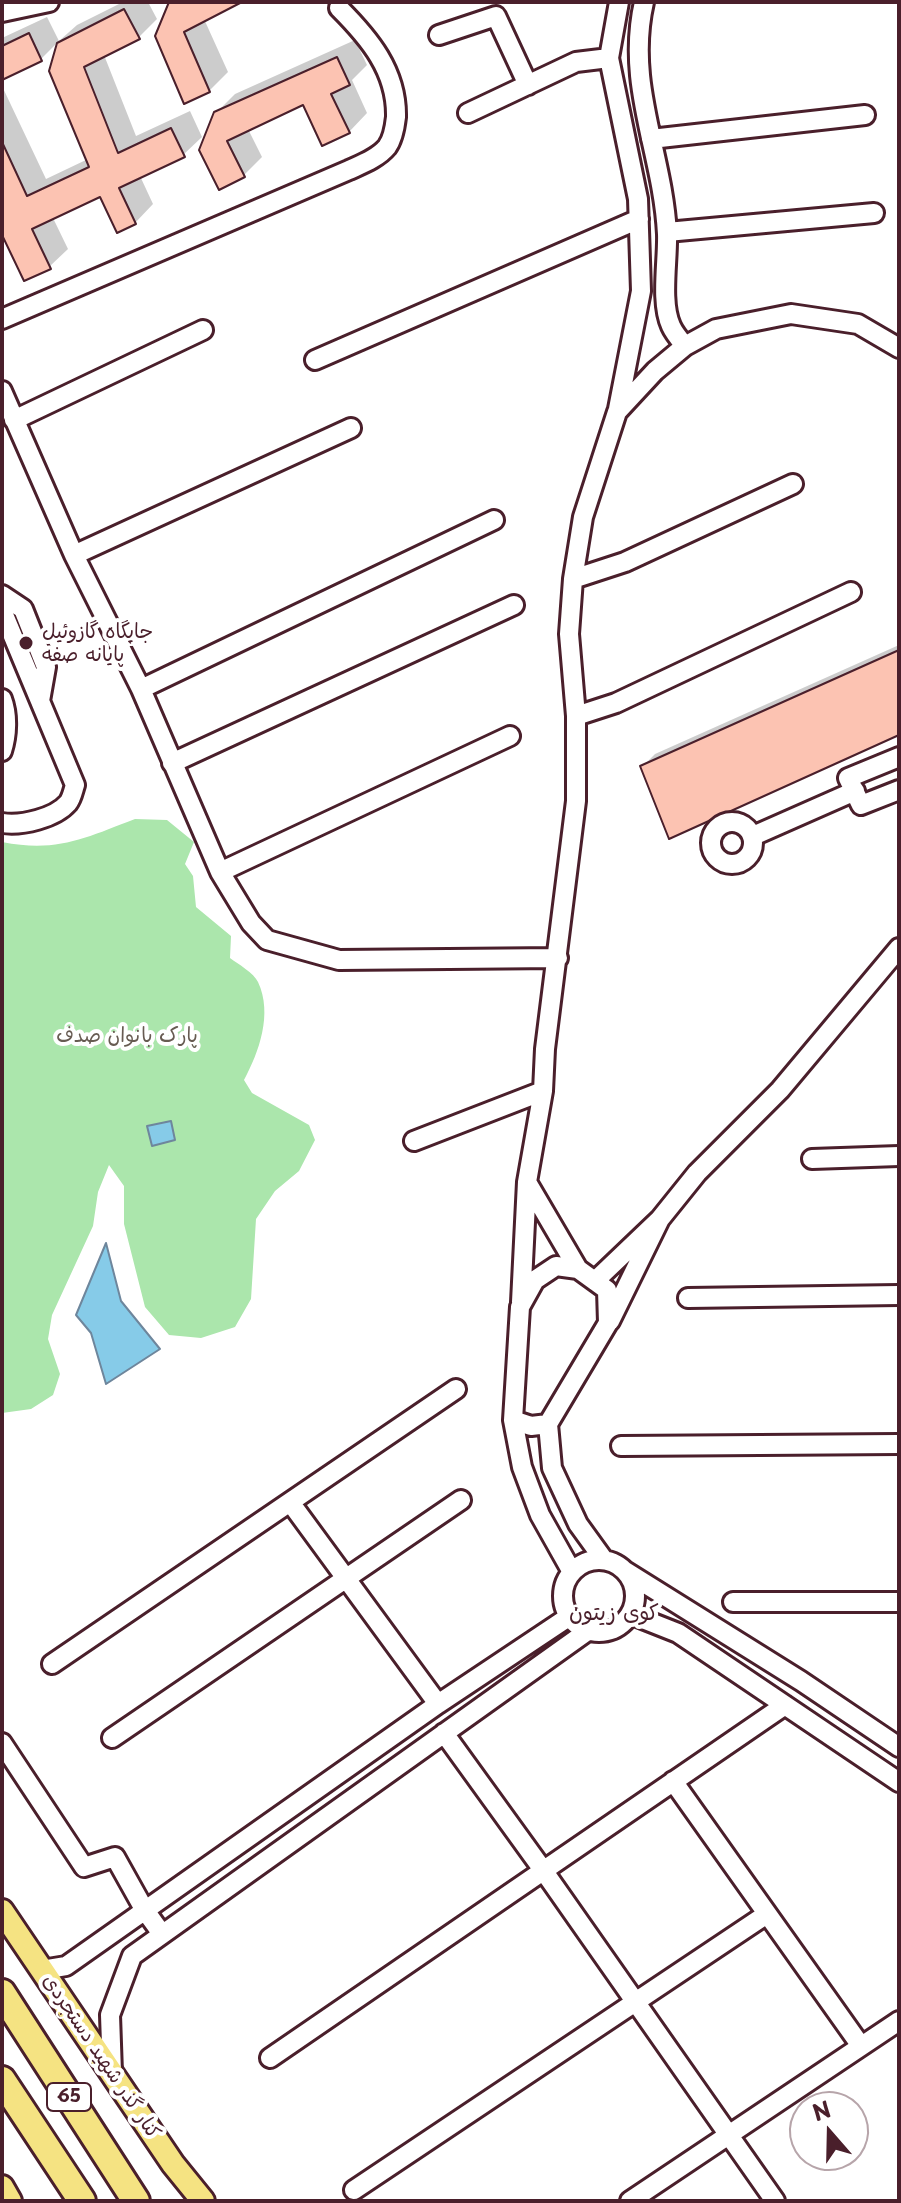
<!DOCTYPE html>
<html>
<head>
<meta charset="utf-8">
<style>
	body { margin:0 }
	#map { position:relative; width:901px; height:2203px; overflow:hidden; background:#fff; font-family:"Playpen Sans",sans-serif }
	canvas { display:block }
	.frame { position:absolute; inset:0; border:4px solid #4a1f2b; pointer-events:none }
	.north { position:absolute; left:789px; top:2091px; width:80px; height:80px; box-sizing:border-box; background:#fff; border:2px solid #b7a5aa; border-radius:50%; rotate:340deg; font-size:22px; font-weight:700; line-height:32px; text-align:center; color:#4a1f2b }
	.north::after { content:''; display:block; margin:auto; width:28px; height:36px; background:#4a1f2b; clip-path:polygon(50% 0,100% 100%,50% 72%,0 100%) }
</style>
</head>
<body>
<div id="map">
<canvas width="901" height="2203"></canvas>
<div class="frame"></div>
<div class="north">N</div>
</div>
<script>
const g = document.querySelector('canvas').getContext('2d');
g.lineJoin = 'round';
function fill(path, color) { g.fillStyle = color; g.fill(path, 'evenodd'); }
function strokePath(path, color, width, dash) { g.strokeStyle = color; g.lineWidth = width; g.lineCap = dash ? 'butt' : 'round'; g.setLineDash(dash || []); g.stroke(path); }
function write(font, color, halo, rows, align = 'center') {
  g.font = font + ' "Playpen Sans","Playpen Sans Arabic",sans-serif'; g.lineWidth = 8; g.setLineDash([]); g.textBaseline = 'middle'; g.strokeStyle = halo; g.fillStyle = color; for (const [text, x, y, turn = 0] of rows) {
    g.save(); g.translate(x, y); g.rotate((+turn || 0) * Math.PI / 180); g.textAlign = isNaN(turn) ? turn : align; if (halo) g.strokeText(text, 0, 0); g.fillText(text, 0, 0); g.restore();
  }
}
const green = new Path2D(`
	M 135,819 L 167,820 L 194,842 L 185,864 L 193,876 L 196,907 L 231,936 L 230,958 C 238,964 254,973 258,982 C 273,1014 259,1052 244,1080 L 252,1093 L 309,1125 L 315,1140 L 299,1171 L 275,1191 L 256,1219 L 251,1299 L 235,1327 L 201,1338 L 169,1335 L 145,1307 L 124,1224 L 124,1186 L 109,1165 L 98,1192 L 93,1226 L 52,1315 L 48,1339 L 60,1374 L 53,1395 L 31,1409 L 2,1413 L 2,842 C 57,853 85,838 135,819 Z`);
const water = new Path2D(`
	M 171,1121 L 175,1140 L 152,1146 L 147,1126 Z
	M 106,1243 L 121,1301 L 160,1349 L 106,1384 L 91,1333 L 76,1315 Z`);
const shadow = new Path2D(`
	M 123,2 L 148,2 L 157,19 L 138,38 L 104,55 L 136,136 L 190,111 L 202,137 L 183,155 L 140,176 L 153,204 L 135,223 L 101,194 L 53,218 L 68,249 L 49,267 L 2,230 L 2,86 L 46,179 L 88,159 L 51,70 L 59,41 L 77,25 Z
	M 173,2 L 237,2 L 204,19 L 228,72 L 209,91 L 185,101 Z
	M 47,17 L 59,41 L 41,59 L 2,78 L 2,38 Z
	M 355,40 L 367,65 L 352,80 L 367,113 L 349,132 L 304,102 L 248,129 L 262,157 L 244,175 L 220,187 L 216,113 L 235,94 Z
	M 899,645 L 899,733 L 642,767 L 655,754 Z`);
const building = new Path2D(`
	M 169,2 L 242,2 L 184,32 L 210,92 L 184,104 L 155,36 Z
	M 124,9 L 140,39 L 84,67 L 118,153 L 171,128 L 185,157 L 119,188 L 136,224 L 117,233 L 100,197 L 32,229 L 51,269 L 24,281 L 2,235 L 2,142 L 27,196 L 89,167 L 49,71 L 57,43 Z
	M 29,33 L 42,61 L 2,80 L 2,46 Z
	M 337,57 L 350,85 L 331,94 L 350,133 L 322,146 L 303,105 L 227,141 L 245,177 L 219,190 L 199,150 L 214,112 Z
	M 899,650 L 899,735 L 669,839 L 640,766 Z`);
const minor = new Path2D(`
	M 644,2 C 625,85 663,153 667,234 C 668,260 660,302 671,326 C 674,333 680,340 685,346
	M 2,12 L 49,2
	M 439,35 L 496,16 L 528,85
	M 468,113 L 576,62 L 609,58
	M 651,139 L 865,115
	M 667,232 L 874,213
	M 2,319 L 349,170 C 362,164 378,158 387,147 C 393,139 395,126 396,117 C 397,71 369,38 339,8
	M 315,360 L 639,219
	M 2,391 L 74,555 L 141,689 L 220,872 L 251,923 L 267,940 L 339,960 L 558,958
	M 618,409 L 641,291 L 638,199 L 609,58 L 619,2
	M 14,420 L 203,330
	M 74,555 L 351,428
	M 573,579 L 625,562 L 793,484
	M 2,595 L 23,609 L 46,667 L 40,701
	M 2,610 L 75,785 C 73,791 72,798 68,803 C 55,818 22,826 2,823
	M 141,689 L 494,520
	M 2,699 C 8,715 7,735 2,751
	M 576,716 L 616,703 L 851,592
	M 899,757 L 848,778 L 861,805 L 899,790
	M 172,763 L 514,605
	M711 843a21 21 0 1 1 42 0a21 21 0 1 1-42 0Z
	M 753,836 L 855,791
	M 220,872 L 510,736
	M 414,1141 L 543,1091
	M 812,1159 L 899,1156
	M 527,1182 L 543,1091 L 545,1049 L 576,801 L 576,716 L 569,634 L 573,579 L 583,517 L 617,412 L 655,371 L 685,346 L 716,329 L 791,314 L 858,324 L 899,348
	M 660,1219 L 697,1173 L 780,1090 L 899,948
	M 556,1266 L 578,1269 L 607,1290 L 608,1323 L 548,1424 L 531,1426 L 513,1420 L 520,1307 L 535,1280 Z
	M 595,1281 L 660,1219 L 610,1321
	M 688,1298 L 899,1295
	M 521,1302 L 527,1182 L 578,1269
	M 513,1420 L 522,1467 L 540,1515 L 572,1572
	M 548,1424 L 552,1468 L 578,1524 L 604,1560
	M 621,1446 L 899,1444
	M 290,1502 L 438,1704
	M563 1596a36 36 0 1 1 72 0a36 36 0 1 1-72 0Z
	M 625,1571 L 801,1681 L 899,1747
	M 733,1602 L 899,1602
	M 630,1614 L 678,1633 L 899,1782
	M 52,1664 L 456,1389
	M 444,1733 L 543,1870 L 775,2201
	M 112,1738 L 461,1500
	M 2,1743 L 84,1867 L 115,1857 L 144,1909 L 162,1934
	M 673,1781 L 861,2046
	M 42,1970 L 66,1966 L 438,1704 L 570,1616
	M 270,2058 L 785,1705
	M 112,2073 L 110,2015 L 132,1956 L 589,1630
	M 354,2190 L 767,1914
	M 630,2201 L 899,2021`);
const major = new Path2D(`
	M 2,1911 L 173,2164 L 203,2201
	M 2,2187 L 10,2201`);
const highway = new Path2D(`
	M 2,1993 L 136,2201
	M 2,2080 L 82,2201`);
const markers = [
	[26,643,8,"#4a1f2b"]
];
const shields = [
	[69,2097,44]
];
const shieldNames = [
	["65",69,2097]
];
const poiNames = [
	["جایگاه گازوئیل",42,632],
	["پایانه صفه",42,655]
];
const parkNames = [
	["پارک بانوان صدف",127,1036]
];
const streetNames = [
	["کنار گذر شهید دستجردی",101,2057,56]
];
const neighbourhoodNames = [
	["کوی زیتون",614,1614]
];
fill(green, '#abe6ac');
fill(water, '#86cbe8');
strokePath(water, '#6e869c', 2);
fill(shadow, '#0003');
fill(building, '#fcc3b2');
strokePath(building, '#4a1f2b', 2);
strokePath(minor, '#4a1f2b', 24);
strokePath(major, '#4a1f2b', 28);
strokePath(highway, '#4a1f2b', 32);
strokePath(minor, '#fff', 18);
strokePath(major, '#f5e382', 22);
strokePath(highway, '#f5e382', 26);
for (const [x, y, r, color] of markers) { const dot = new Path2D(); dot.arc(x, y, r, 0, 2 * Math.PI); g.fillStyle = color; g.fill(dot); strokePath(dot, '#fff', 3); }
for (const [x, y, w] of shields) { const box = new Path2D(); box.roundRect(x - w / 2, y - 14, w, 28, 6); g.fillStyle = '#fff'; g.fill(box); strokePath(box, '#4a1f2b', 2); }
write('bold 18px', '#4a1f2b', null, shieldNames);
write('20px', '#4a1f2b', '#fff', poiNames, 'left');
write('20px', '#675b52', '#fff', parkNames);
write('20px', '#4a1f2b', '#fff', streetNames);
write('22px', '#4a1f2b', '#fff', neighbourhoodNames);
</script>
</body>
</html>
